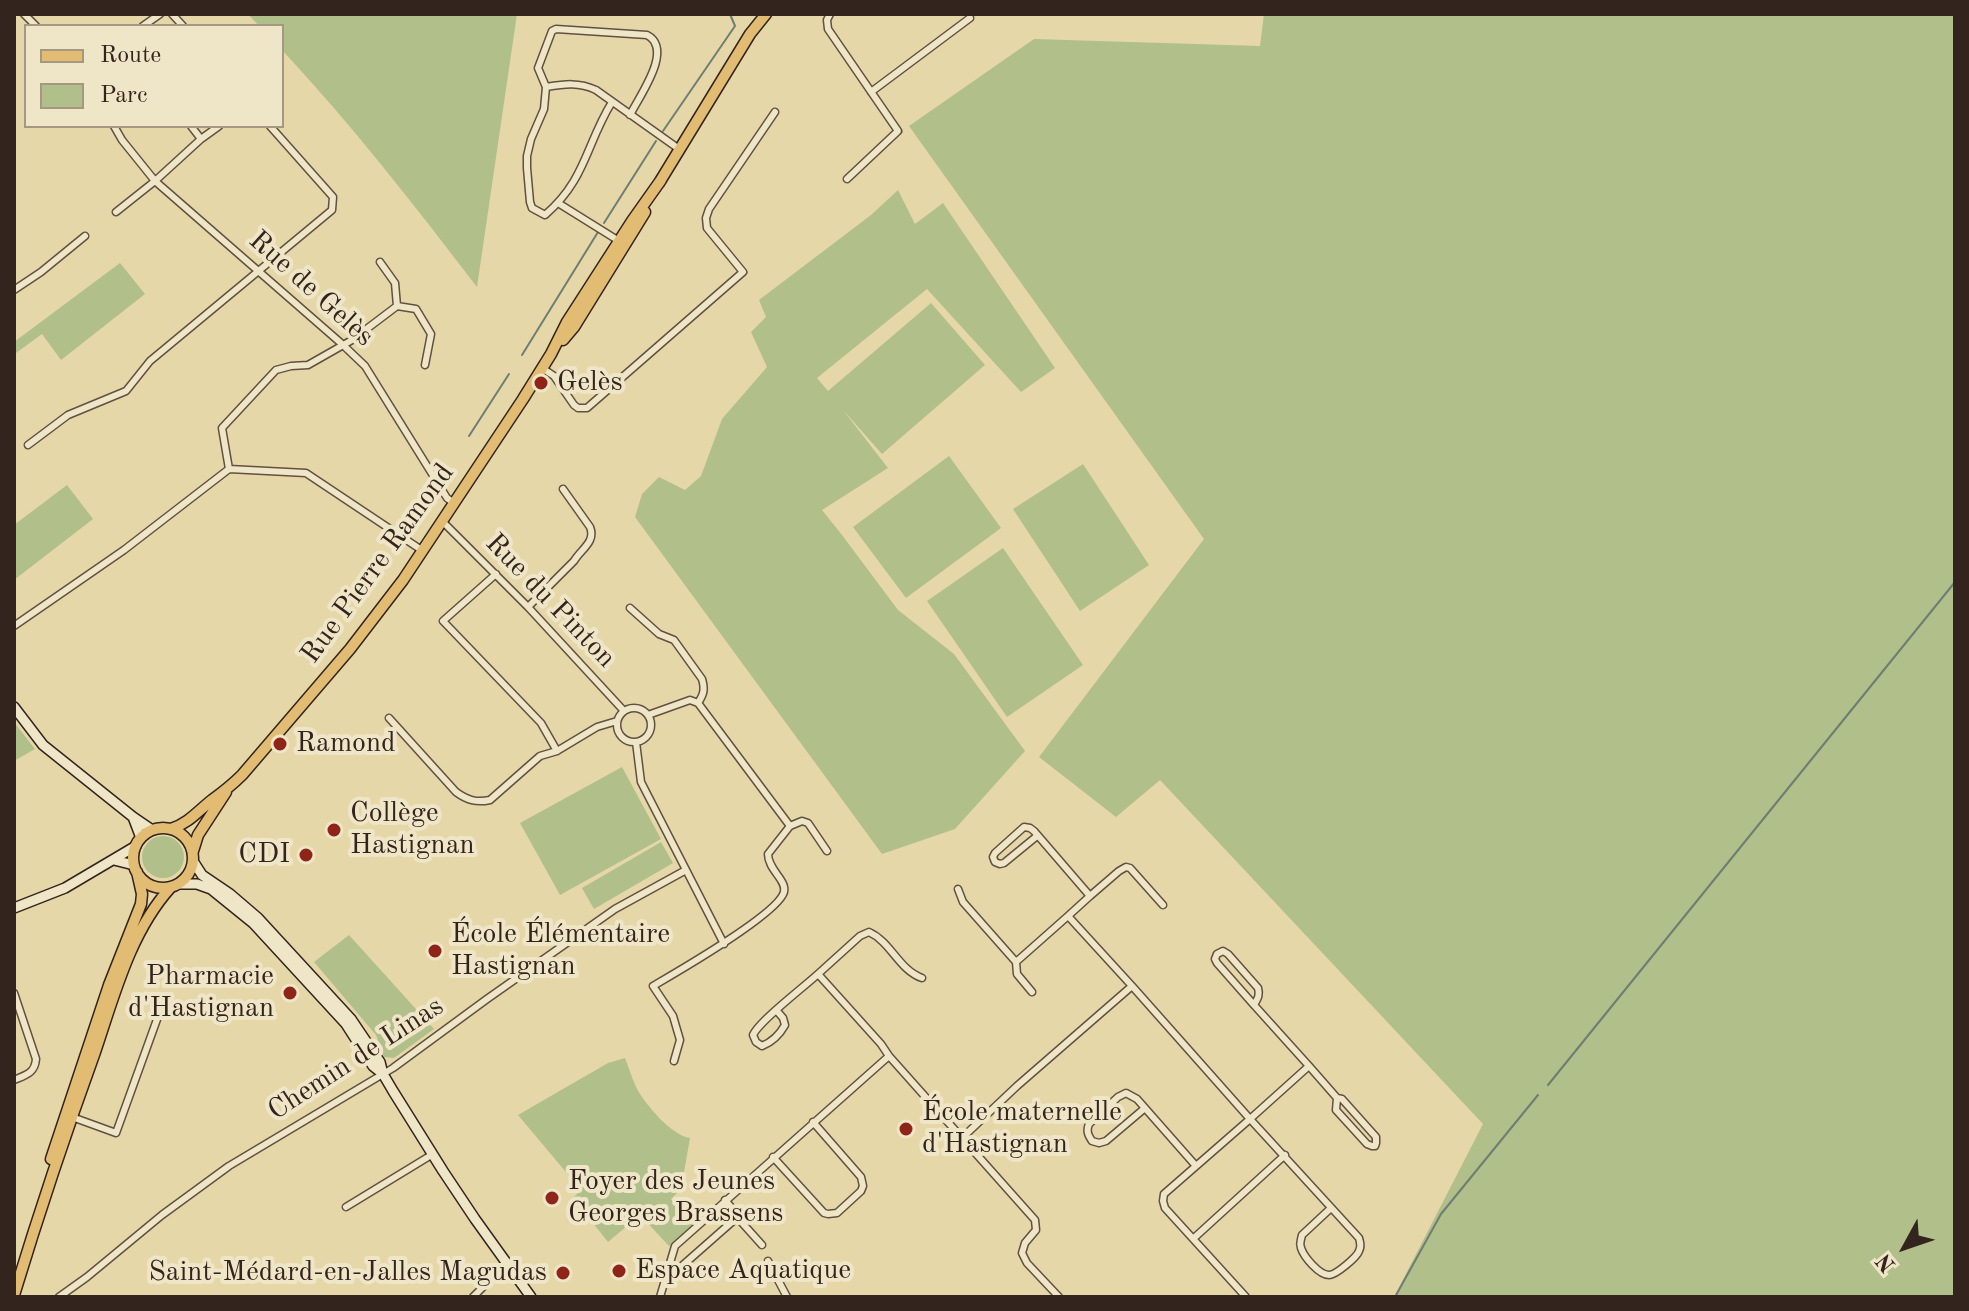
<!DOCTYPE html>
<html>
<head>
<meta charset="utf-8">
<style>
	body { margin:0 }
	#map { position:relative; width:1969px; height:1311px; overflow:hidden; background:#e6d7a9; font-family:"Old Standard TT",serif }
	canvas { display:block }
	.frame { position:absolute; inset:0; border:16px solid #33241d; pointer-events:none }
	.legend { position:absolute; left:24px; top:24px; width:260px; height:104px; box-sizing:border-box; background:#efe5c7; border:2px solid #a49883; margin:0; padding:10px 14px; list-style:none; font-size:24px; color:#33241d }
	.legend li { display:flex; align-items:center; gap:16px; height:40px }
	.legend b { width:40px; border:2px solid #a49883 }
	.north { position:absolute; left:1865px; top:1207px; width:80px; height:80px; -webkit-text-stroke:6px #efe5c7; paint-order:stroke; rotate:230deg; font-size:22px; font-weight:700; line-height:32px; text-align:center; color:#33241d }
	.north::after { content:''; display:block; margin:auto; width:28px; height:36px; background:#33241d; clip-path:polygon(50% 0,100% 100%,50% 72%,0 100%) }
</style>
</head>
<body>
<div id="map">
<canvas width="1969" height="1311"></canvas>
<div class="frame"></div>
<ul class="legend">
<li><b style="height:10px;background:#e3bc74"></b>Route</li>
<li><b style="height:22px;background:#b1bf8b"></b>Parc</li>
</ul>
<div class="north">N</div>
</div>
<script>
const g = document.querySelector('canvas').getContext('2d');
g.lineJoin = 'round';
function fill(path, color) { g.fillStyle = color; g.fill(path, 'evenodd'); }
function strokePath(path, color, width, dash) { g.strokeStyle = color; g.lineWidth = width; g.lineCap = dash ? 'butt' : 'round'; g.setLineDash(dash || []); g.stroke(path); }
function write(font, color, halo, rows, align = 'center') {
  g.font = font + ' "Old Standard TT",serif'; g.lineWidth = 8; g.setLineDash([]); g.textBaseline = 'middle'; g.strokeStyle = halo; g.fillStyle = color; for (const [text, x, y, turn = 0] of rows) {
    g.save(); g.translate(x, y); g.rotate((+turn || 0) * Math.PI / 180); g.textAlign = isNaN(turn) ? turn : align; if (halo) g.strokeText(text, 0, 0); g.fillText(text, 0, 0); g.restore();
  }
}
const green = new Path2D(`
	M 248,14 L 517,14 L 477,287 C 415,206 352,125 282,50 L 282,26 L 259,26 Z
	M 1264,14 L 1955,14 L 1955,1297 L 1394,1297 L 1483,1124 L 1160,780 L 1116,817 L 1039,757 L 1204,539 L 909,126 L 1034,39 L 1260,46 Z
	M 898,190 L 915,224 L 943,203 L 1055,368 L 1021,392 L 927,289 L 817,378 L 828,391 L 931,303 L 985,365 L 882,454 L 843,410 L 888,468 L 822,510 L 842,535 L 898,610 L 954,654 L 1025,751 L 955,829 L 882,854 L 635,517 L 642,494 L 659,477 L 685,490 L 701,476 L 722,419 L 767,367 L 751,332 L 766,317 L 759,300 L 871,215 Z
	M 120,263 L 145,294 L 61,360 L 42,334 L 16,353 L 14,350 L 14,342 Z
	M 949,456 L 1001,528 L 906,598 L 853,527 Z
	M 1083,464 L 1149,565 L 1080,611 L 1013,509 Z
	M 67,485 L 93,519 L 14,580 L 14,525 Z
	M 1003,548 L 1083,665 L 1007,717 L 927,601 Z
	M 14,722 L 35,749 L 14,761 Z
	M 622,767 L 661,839 L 560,895 L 520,823 Z
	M142 857a21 21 0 1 1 42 0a21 21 0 1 1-42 0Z
	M 661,842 L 673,863 L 594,909 L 582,888 Z
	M 349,935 L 434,1029 L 394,1058 L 384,1057 L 376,1035 L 314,962 Z
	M 625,1058 C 629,1068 632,1079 637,1089 C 646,1105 671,1135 690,1138 L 681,1189 L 671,1199 L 693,1226 L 669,1246 L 640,1215 L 608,1242 L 573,1198 L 581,1190 L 518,1115 L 608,1063 Z`);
const stream = new Path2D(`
	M 663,131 L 735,26 L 730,14
	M 604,223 L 656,141
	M 522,355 L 598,232
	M 469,436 L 509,374
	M 1548,1085 L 1955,582
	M 1395,1297 L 1441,1214 L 1538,1095`);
const street = new Path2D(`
	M 24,14 L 36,26
	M 172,14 L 183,26
	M 830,14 L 827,20 L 828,29 L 898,131 L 847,179
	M 143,26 L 160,14
	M 546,87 L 538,68 L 552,31 L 556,29 L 647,35 C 674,49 640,95 630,115
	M 871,92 L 970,18
	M 612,102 C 586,144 586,180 545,215 L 532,208 L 530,202 L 527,168 L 527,156 L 531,139 L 544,109 L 546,87 C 565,84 579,82 596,90 L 679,149
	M 114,126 L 122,140 L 155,181 L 342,344 L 365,366 L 447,498 L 455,504
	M 191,126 L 201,139
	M 558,203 L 619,241
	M 116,212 L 155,181 L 201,139 L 219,126
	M 380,262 L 395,283 L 397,306
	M 14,290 L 41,272 L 85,236
	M 542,368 L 554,376 L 574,405 L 578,408 L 587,408 L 743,272 L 707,228 L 706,218 L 709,209 L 775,112
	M 28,445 L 68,415 L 126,391 L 150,361 L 332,210 L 333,197 L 270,126
	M 229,469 L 222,428 L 276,370 L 291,366 L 308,365 L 352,340 L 397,306 L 416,309 L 431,334 L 425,365
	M 443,522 L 528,607 L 624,711
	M 496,574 L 443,621 L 541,723 L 557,751 L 597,727 L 617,721
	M 528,607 L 574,561 C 581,549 596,542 590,527 L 563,489
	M 630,608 L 659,634 L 674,640 L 702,679 C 705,689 704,694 698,703 L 690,700 L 648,715
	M 14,626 L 124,550 L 229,469 L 306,473 L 423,551
	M617 725a17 17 0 1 1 34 0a17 17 0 1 1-34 0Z
	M 389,718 L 456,792 C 467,800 476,803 490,800 L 540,756 L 557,751
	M 636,742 L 641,782 L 724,944
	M 790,826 L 802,821 L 808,823 L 827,851
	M 1037,836 L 1004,863 L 1000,864 L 995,862 L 993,857 L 995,853 L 1024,827 L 1030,828 L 1034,831 L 1090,896 L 1068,916 L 1132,986
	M 958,889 L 963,902 L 1016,962
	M 1090,896 L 1119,871 L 1126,867 L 1130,868 L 1163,905
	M 1223,951 L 1228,954 L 1258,988 C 1260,995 1258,998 1254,1005 L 1217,963 L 1215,959 L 1217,954 Z
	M 1032,992 L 1017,974 L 1016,962 L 1068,916
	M 14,993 L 36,1059 C 35,1073 26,1075 14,1080
	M 1254,1005 L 1309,1066 L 1250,1119 L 1359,1238 C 1360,1243 1362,1245 1359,1251 C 1357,1257 1336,1275 1329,1275 C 1319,1275 1304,1257 1301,1248 C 1299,1242 1301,1241 1302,1235 L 1331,1208
	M 777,1011 L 783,1018 L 785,1025 C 780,1034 772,1042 762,1046 L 756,1042 L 753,1035 C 759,1021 804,987 818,974
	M 889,1056 L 881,1044 L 818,974 L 860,936 L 869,932 C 891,942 899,970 922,978
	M 674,1061 L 680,1040 L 673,1016 L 653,986 C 677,972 778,914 784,892 C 787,880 768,870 768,854 L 790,826 L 698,703
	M 1309,1066 L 1337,1098 L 1336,1110 L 1367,1144 L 1372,1146 L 1375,1146 L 1376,1143 L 1376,1137 L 1342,1099 L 1337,1098
	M 1145,1108 L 1106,1141 L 1099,1143 L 1092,1141 C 1088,1135 1086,1131 1089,1124 L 1118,1097 L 1126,1093 L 1137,1099 L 1196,1166
	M 72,1117 L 116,1133 L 164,1000
	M 962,1138 L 1035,1220 L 1036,1230 L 1025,1243 L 1022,1253 L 1027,1263 L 1059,1297
	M 773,1157 L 824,1213 L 828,1214 L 837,1213 L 861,1191 L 863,1186 L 861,1177 L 813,1122
	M 346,1207 L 433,1154
	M 736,1216 L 762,1245
	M 1194,1238 L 1285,1155
	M 768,1261 L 787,1297
	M 666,1280 L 733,1221 L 735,1212 L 725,1200
	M 59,1297 L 87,1277 L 162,1215 L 229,1166 L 393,1068 L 487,999 L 615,909 L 686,870
	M 473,1297 L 507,1263
	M 660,1297 L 675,1246 L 889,1056 L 962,1138 L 1017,1086 L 1132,986 L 1250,1119 L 1164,1194 L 1163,1201 L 1165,1208 L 1246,1297`);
const secondary = new Path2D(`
	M 14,707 L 43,745 L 133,817 L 152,830
	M 133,817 L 141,838
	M 114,860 L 134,865
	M 193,861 L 202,875 L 230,894 L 258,918 L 351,1019 L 380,1062 L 383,1074 L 393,1091 L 443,1171 L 475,1219 L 531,1297
	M 178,884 L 197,884 L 211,889 L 253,923 L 346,1024 L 373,1066 L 383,1074
	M 14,908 L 65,888 L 136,846`);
const primary = new Path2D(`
	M 659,183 L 750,34 L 766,14
	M 563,340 L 574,327 L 645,212
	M133 858a30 30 0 1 1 60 0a30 30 0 1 1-60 0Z
	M 171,829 C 189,823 198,811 212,800 C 223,792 232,785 242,775 L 350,649 L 403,580 L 523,399 L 551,354 L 567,322 L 632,221 L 661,180
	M 193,851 L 198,835 L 226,792
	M 51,1159 L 109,985 L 141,904 L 142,894 L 137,872
	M 14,1295 C 39,1213 66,1132 95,1052 C 114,996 130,932 171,887`);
const markers = [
	[541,383,8,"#8f2418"],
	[280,744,8,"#8f2418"],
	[334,830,8,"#8f2418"],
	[306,855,8,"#8f2418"],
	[435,951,8,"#8f2418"],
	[290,993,8,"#8f2418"],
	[906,1129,8,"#8f2418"],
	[552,1198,8,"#8f2418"],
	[619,1271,8,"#8f2418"],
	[563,1273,8,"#8f2418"]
];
const streetNames = [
	["Rue de Gelès",311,289,42],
	["Rue Pierre Ramond",378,564,-54],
	["Rue du Pinton",550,601,46],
	["Chemin de Linas",356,1059,-33]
];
const poiNames = [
	["Gelès",557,383],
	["Ramond",296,744],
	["Collège",350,814],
	["Hastignan",350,846],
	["CDI",290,855,"right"],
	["École Élémentaire",451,935],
	["Hastignan",451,967],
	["Pharmacie",274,977,"right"],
	["d'Hastignan",274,1009,"right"],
	["École maternelle",922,1113],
	["d'Hastignan",922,1145],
	["Foyer des Jeunes",568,1182],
	["Georges Brassens",568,1214],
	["Espace Aquatique",635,1271],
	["Saint-Médard-en-Jalles Magudas",547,1273,"right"]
];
fill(green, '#b1bf8b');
strokePath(stream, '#6e7e70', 2);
strokePath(street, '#605140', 9);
strokePath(secondary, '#33241d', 12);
strokePath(primary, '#33241d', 13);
strokePath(street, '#efe5c7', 6);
strokePath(secondary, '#efe5c7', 9);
strokePath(primary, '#e3bc74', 10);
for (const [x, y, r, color] of markers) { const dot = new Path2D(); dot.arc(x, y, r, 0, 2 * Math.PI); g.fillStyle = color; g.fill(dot); strokePath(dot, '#efe5c7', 3); }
write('28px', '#33241d', '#efe5c7', streetNames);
write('28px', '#33241d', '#efe5c7', poiNames, 'left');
</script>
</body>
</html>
